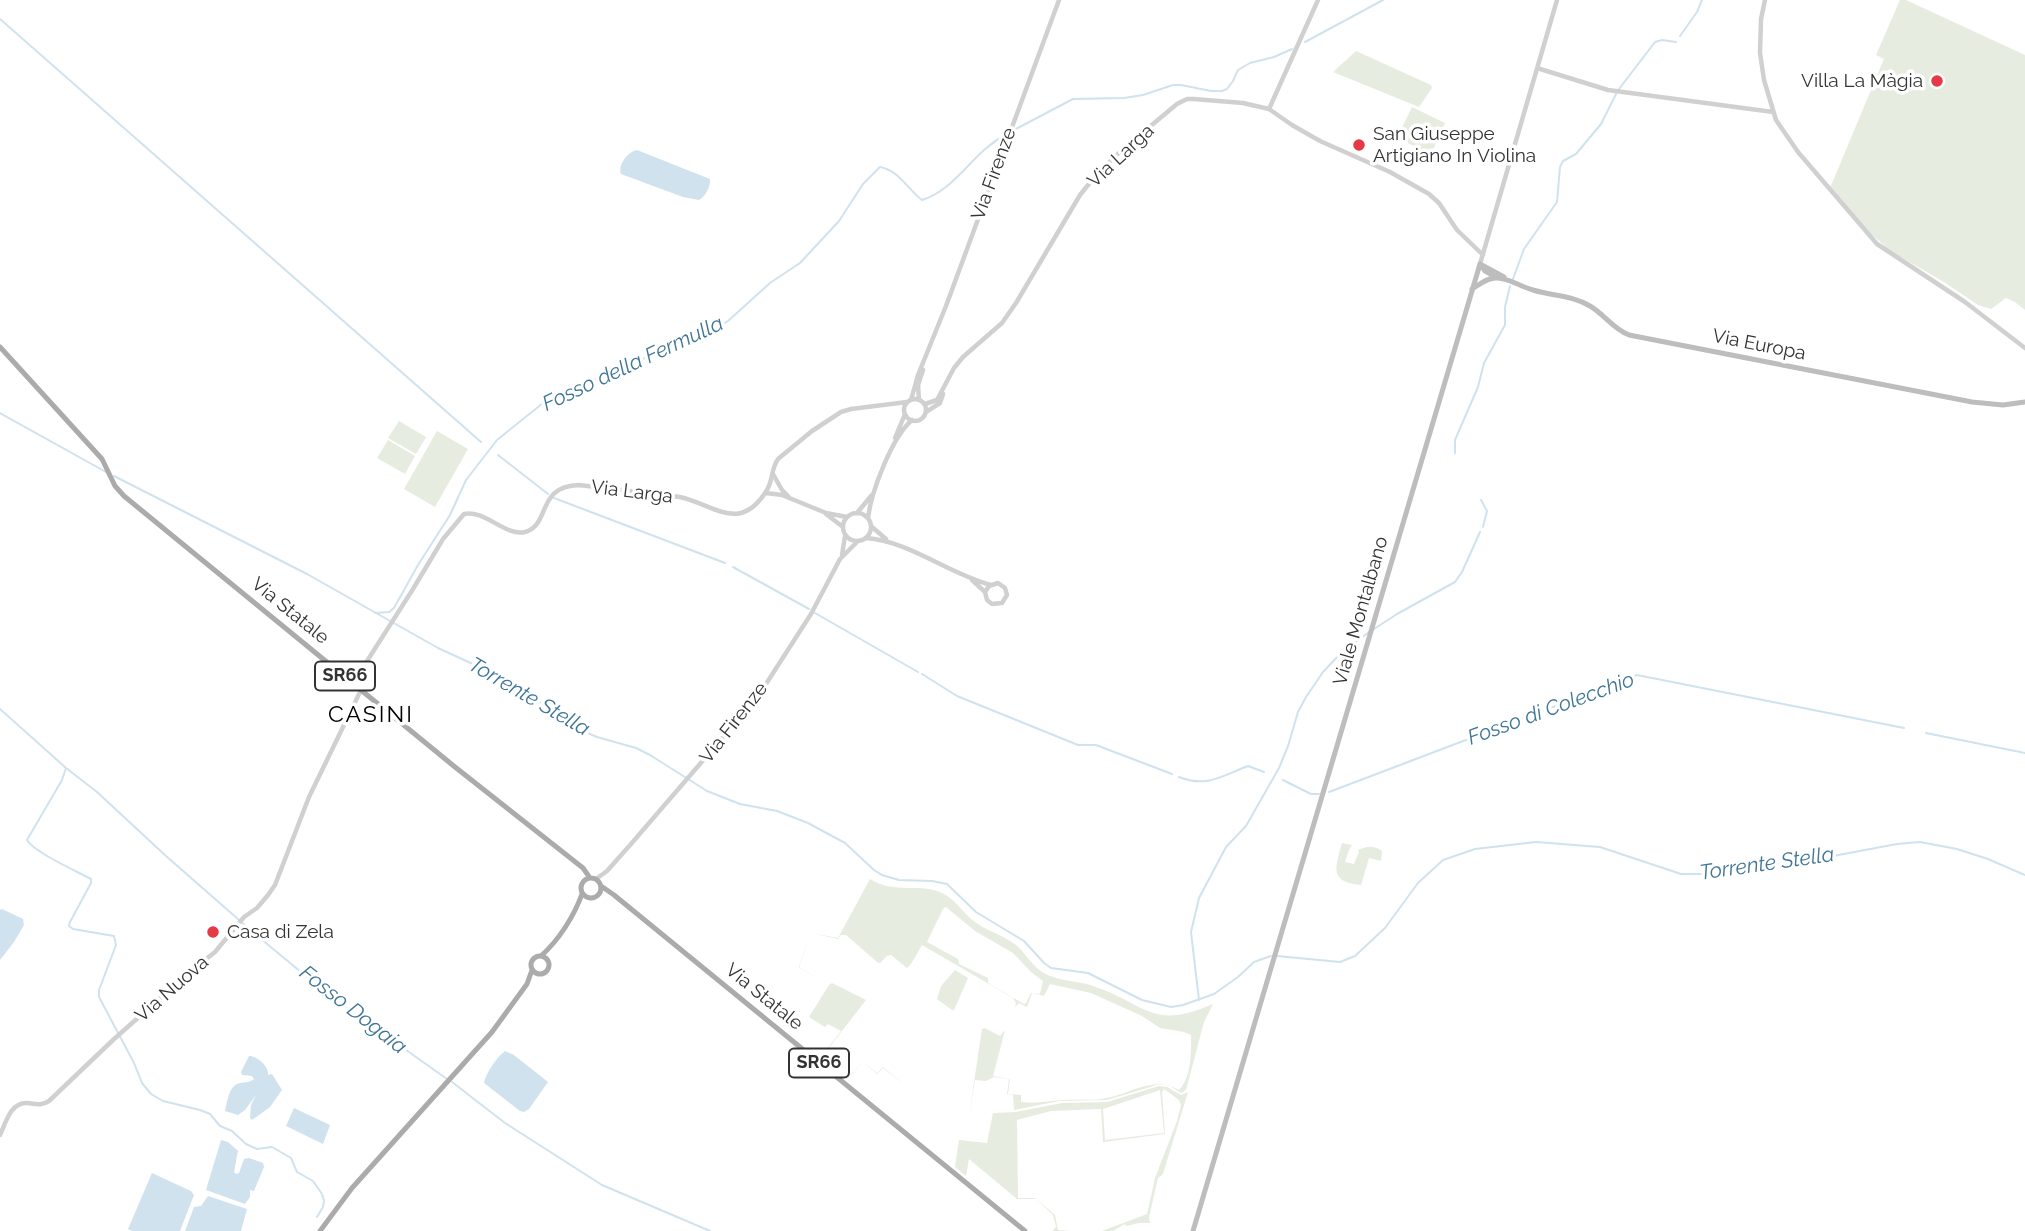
<!DOCTYPE html>
<html>
<head>
<meta charset="utf-8">
<style>
	body { margin:0 }
	canvas { display:block; background:#fff }
</style>
</head>
<body>
<canvas width="2025" height="1231"></canvas>
<script>
const g = document.querySelector('canvas').getContext('2d');
g.lineJoin = 'round';
function fill(path, color) { g.fillStyle = color; g.fill(path, 'evenodd'); }
function strokePath(path, color, width, dash) { g.strokeStyle = color; g.lineWidth = width; g.lineCap = dash ? 'butt' : 'round'; g.setLineDash(dash || []); g.stroke(path); }
function write(font, color, halo, rows, align = 'center') {
  g.font = font + ' Raleway,sans-serif'; g.lineWidth = 7; g.setLineDash([]); g.textBaseline = 'middle'; g.strokeStyle = halo; g.fillStyle = color; for (const [text, x, y, turn = 0] of rows) {
    g.save(); g.translate(x, y); g.rotate((+turn || 0) * Math.PI / 180); g.textAlign = isNaN(turn) ? turn : align; if (halo) g.strokeText(text, 0, 0); g.fillText(text, 0, 0); g.restore();
  }
}
const green = new Path2D(`
	M 1900,0 L 1906,0 L 2025,55 L 2025,310 L 2015,302 L 2006,298 L 1991,309 L 1978,305 L 1944,282 L 1889,250 L 1869,232 L 1830,188 L 1884,59 L 1876,55 Z
	M 1356,51 L 1431,85 L 1432,88 L 1419,107 L 1333,72 Z
	M 1412,107 L 1445,123 L 1431,154 L 1397,138 Z
	M 399,421 L 426,437 L 416,454 L 388,438 Z
	M 437,431 L 468,449 L 435,507 L 404,489 Z
	M 388,440 L 415,456 L 405,474 L 377,458 Z
	M 1342,843 L 1352,845 L 1349,850 L 1345,862 L 1354,864 L 1359,852 L 1358,850 C 1366,846 1374,845 1382,851 L 1381,861 L 1369,858 L 1361,885 C 1329,882 1335,868 1342,843 Z
	M 870,879 C 895,895 919,882 942,893 C 954,898 961,910 970,918 C 983,930 1002,934 1016,945 C 1025,953 1032,965 1042,972 C 1058,982 1077,980 1093,986 C 1147,1004 1151,1031 1213,1004 L 1204,1022 L 1186,1090 L 1181,1093 L 1170,1086 L 1160,1084 L 1107,1100 L 1059,1101 L 1014,1110 L 1013,1095 L 1007,1094 L 1009,1079 L 994,1077 L 986,1081 L 975,1080 L 969,1115 L 939,1105 L 906,1086 L 883,1068 L 877,1074 L 863,1062 L 847,1079 L 820,1058 L 841,1031 L 828,1024 L 825,1027 L 809,1017 L 829,985 L 799,967 L 811,933 L 838,938 ZM 946,907 L 975,931 L 1013,953 L 1031,972 L 1043,981 L 1040,994 L 1031,993 L 1026,1003 L 1024,1004 L 988,983 L 988,978 L 959,964 L 958,959 L 927,942 L 943,909 ZM 811,933 L 838,939 L 841,935 L 846,935 L 877,962 L 880,963 L 887,956 L 891,955 L 907,968 L 911,964 L 922,945 L 1013,998 L 1016,1003 L 1015,1007 L 1019,1003 L 1027,1007 L 1032,993 L 1044,996 L 1050,984 L 1091,993 L 1142,1016 L 1160,1028 L 1184,1032 L 1191,1035 C 1191,1052 1192,1077 1179,1090 C 1155,1075 1131,1093 1107,1098 C 1093,1101 1078,1099 1064,1100 C 1048,1101 1036,1104 1021,1102 L 1021,1095 L 1008,1094 L 1010,1079 L 993,1076 L 1005,1030 L 1000,1036 L 985,1028 L 982,1029 L 981,1036 L 969,1115 L 939,1105 L 906,1086 L 883,1067 L 877,1073 L 863,1062 L 847,1078 L 821,1058 L 866,1000 L 832,983 L 829,985 L 800,968 L 800,963 Z
	M 955,970 L 968,978 L 954,1010 L 952,1010 L 937,999 L 941,986 Z
	M 1159,1086 L 1167,1087 L 1181,1095 L 1188,1092 L 1163,1174 L 1158,1178 L 1149,1217 L 1150,1223 L 1139,1223 L 1126,1226 L 1125,1224 L 1113,1231 L 1102,1231 L 1147,1214 L 1155,1178 L 1177,1121 L 1181,1105 L 1179,1100 L 1164,1089 L 1162,1092 L 1165,1134 L 1103,1142 L 1101,1109 L 1099,1109 L 1051,1111 L 1017,1120 L 1018,1198 L 1035,1198 L 1055,1215 L 1058,1230 L 1072,1231 L 1052,1231 L 1056,1227 L 1053,1215 L 1036,1199 L 1017,1199 L 969,1159 L 966,1176 L 955,1167 L 959,1140 L 987,1143 L 993,1113 L 1016,1112 L 1062,1103 L 1107,1102 ZM 1160,1090 L 1164,1133 L 1105,1140 L 1103,1109 Z`);
const water = new Path2D(`
	M 637,150 L 710,179 C 711,186 705,197 699,200 L 683,197 L 621,174 C 618,165 627,152 637,150 Z
	M 2,909 L 23,919 L 24,925 L 14,942 L 0,960 L 0,910 Z
	M 505,1051 L 514,1055 L 548,1082 L 529,1109 L 524,1112 L 520,1111 L 484,1083 C 486,1073 496,1058 505,1051 Z
	M 249,1056 C 257,1056 269,1066 268,1075 L 272,1074 L 282,1090 L 270,1107 L 252,1120 L 250,1118 L 251,1105 L 256,1095 L 245,1110 L 238,1115 L 225,1111 C 227,1103 229,1087 237,1084 C 244,1081 248,1084 254,1079 L 252,1076 L 242,1075 L 241,1072 Z
	M 294,1108 L 330,1125 L 323,1144 L 286,1126 Z
	M 221,1140 L 228,1142 L 238,1151 L 234,1172 L 236,1174 L 239,1173 L 244,1159 L 249,1158 L 263,1163 L 264,1167 L 254,1191 L 250,1190 L 250,1197 L 245,1204 L 206,1190 Z
	M 152,1173 L 191,1191 L 194,1195 L 180,1231 L 132,1231 L 128,1229 Z
	M 208,1196 L 247,1209 L 241,1231 L 185,1231 L 194,1207 L 201,1206 Z`);
const stream = new Path2D(`
	M 0,19 L 481,442
	M 1680,36 L 1697,12 L 1702,0
	M 1305,42 L 1383,0
	M 1619,89 L 1655,42 L 1662,40 L 1676,42
	M 1012,131 L 1073,99 L 1124,98 L 1143,95 L 1173,85 L 1181,85 L 1211,91 L 1222,91 L 1227,89 L 1233,81 L 1238,70 L 1250,63 L 1274,57 L 1292,49
	M 1513,279 L 1524,249 L 1557,202 L 1560,167 L 1563,161 L 1576,154 L 1601,124 L 1616,94
	M 0,413 L 106,472
	M 1455,453 L 1455,440 L 1478,387 L 1484,363 L 1505,325 L 1505,307 L 1510,286
	M 498,455 L 548,494
	M 114,476 L 307,574 L 438,648 L 475,665 L 525,692 L 578,729 L 597,737 L 636,748 L 650,755 L 707,791 L 740,804 L 777,811 L 808,823 L 845,843 L 874,870 L 882,875 L 899,880 L 932,881 L 947,884 L 976,912 L 1024,941 L 1044,963 L 1051,968 L 1088,973 L 1142,1000 L 1171,1007 L 1183,1005 L 1214,994 L 1238,977 L 1254,962 L 1271,956
	M 554,498 L 725,563
	M 1481,500 L 1487,511 L 1483,527
	M 733,567 L 809,609
	M 375,613 L 389,612 L 394,608 L 418,565 L 450,515 L 466,480 L 497,440 L 548,399 L 718,327 L 728,321 L 770,283 L 800,263 L 839,221 L 863,184 L 880,167 C 900,171 907,189 922,200 C 957,189 972,152 1007,134
	M 815,613 L 918,672
	M 1374,629 L 1397,614 L 1455,582 L 1462,572 L 1480,532
	M 922,674 L 957,696 L 1078,745 L 1096,745 L 1172,774
	M 0,709 L 66,768 L 97,792 L 166,856 L 255,934 L 330,996 L 447,1079
	M 1926,733 L 2025,753
	M 66,768 L 62,780 L 27,840 C 34,852 76,871 91,879 L 91,883 L 70,922 L 69,926 L 73,929 L 114,936 L 116,945 L 99,990 L 99,997 L 134,1063 L 142,1083 L 151,1094 L 163,1101 L 200,1110 L 210,1114 L 220,1126 L 232,1131 L 246,1144 L 257,1149 L 272,1147 L 291,1158 L 297,1172 L 313,1181 L 322,1194 L 324,1201 L 323,1207 L 317,1217
	M 1179,777 C 1206,788 1222,776 1248,766 L 1264,772
	M 1283,780 L 1311,794 L 1319,794
	M 1329,792 L 1637,675 L 1904,728
	M 1277,956 L 1340,962 L 1355,956 L 1385,928 L 1418,883 L 1443,860 L 1475,849 L 1536,842 L 1600,847 L 1681,874 L 1708,874 L 1833,856 L 1897,844 L 1920,842 L 1957,849 L 1988,859 L 2025,875
	M 1199,1000 L 1191,932 L 1199,898 L 1226,847 L 1246,826 L 1279,768 L 1288,746 L 1298,712 L 1306,697 L 1323,672 L 1340,654 L 1369,632
	M 452,1082 L 505,1123 L 602,1185 L 710,1231`);
const tertiary = new Path2D(`
	M 1765,0 L 1761,19 L 1760,53 L 1764,80 L 1776,120 L 1798,152 L 1877,244 L 1965,302 L 2025,348
	M 1537,68 L 1608,90 L 1773,112
	M 1269,109 L 1318,0
	M 1480,264 L 1557,0
	M904 410a11 11 0 1 1 22 0a11 11 0 1 1-22 0Z
	M 911,400 L 918,375 L 946,306 L 1059,0
	M 919,400 L 918,385 L 923,370
	M 925,404 L 937,400 L 954,368 L 963,357 L 1002,323 L 1016,303 L 1080,195 L 1096,175 L 1123,149 L 1177,104 L 1187,99 L 1194,99 L 1243,103 L 1269,109 L 1292,125 L 1320,141 L 1390,172 L 1429,194 L 1439,203 L 1457,230 L 1483,255
	M 926,412 L 940,403 L 943,394
	M 895,438 L 905,414
	M 773,474 L 782,490 L 788,496
	M 766,493 L 782,495 L 826,513 L 847,517
	M843 527a14 14 0 1 1 28 0a14 14 0 1 1-28 0Z
	M 857,513 L 871,496
	M 826,514 L 843,527
	M 868,518 C 871,492 892,437 912,420
	M 872,527 L 886,539
	M 866,538 C 909,541 949,574 991,585
	M 842,555 L 845,536
	M 972,580 L 985,592 L 987,600 L 992,604 L 1002,603 L 1007,595 L 1005,588 L 998,583 L 989,586 L 985,592
	M 353,683 L 413,589 L 443,539 L 464,514 C 484,509 506,537 525,532 C 551,525 536,486 579,485 L 680,497 C 715,505 740,534 767,490 C 773,480 771,469 778,459 L 812,431 L 841,412 L 851,409 L 907,402
	M 596,879 L 607,871 L 631,844 L 743,714 L 766,684 L 811,614 L 840,559 L 858,541
	M 0,1135 C 6,1122 11,1102 27,1103 C 36,1104 41,1106 49,1101 L 113,1040 L 186,975 L 215,952 L 244,917 L 257,908 L 268,895 L 275,885 L 309,797 L 361,690`);
const secondary = new Path2D(`
	M 1480,264 L 1504,277
	M 1480,264 L 1485,271 L 1496,277
	M 1472,289 C 1479,285 1488,277 1497,278 C 1509,278 1521,287 1533,290 C 1552,296 1572,295 1590,306 C 1604,314 1613,329 1629,335 L 1972,402 L 2003,405 L 2025,402
	M 1193,1231 L 1480,264`);
const primary = new Path2D(`
	M 0,347 L 102,459 L 115,486 L 124,496 L 455,767 L 583,868 L 590,878
	M581 888a10 10 0 1 1 20 0a10 10 0 1 1-20 0Z
	M 601,886 L 614,895 L 1025,1231
	M 541,956 C 559,940 574,916 582,894
	M531 965a9 9 0 1 1 18 0a9 9 0 1 1-18 0Z
	M 320,1231 L 352,1188 L 492,1032 L 527,984 L 532,970`);
const markers = [
	[1937,81,7,"#e63946"],
	[1359,145,7,"#e63946"],
	[213,932,7,"#e63946"]
];
const shields = [
	[345,676,60],
	[819,1063,60]
];
const shieldNames = [
	["SR66",345,676],
	["SR66",819,1063]
];
const poiNames = [
	["Villa La Màgia",1923,81,"right"],
	["San Giuseppe",1373,134],
	["Artigiano In Violina",1373,156],
	["Casa di Zela",227,932]
];
const streetNames = [
	["Via Larga",1121,156,-43],
	["Via Firenze",994,174,-70],
	["Via Europa",1759,345,11],
	["Via Larga",632,492,7],
	["Via Statale",290,611,39],
	["Viale Montalbano",1361,611,-74],
	["Via Firenze",734,723,-52],
	["Via Nuova",172,989,-41],
	["Via Statale",764,997,39]
];
const waterNames = [
	["Fosso della Fermulla",633,364,-25],
	["Torrente Stella",529,697,30],
	["Fosso di Colecchio",1551,709,-20],
	["Torrente Stella",1767,864,-8],
	["Fosso Dogaia",353,1010,38]
];
const quarterNames = [
	["CASINI",371,715]
];
fill(green, '#e6ecdf');
fill(water, '#cfe2ee');
strokePath(stream, '#cfe2ee', 2);
strokePath(tertiary, '#d0d0d0', 4.5);
strokePath(secondary, '#bdbdbd', 5);
strokePath(primary, '#ababab', 5);
for (const [x, y, r, color] of markers) { const dot = new Path2D(); dot.arc(x, y, r, 0, 2 * Math.PI); g.fillStyle = color; g.fill(dot); strokePath(dot, '#fff', 2.5); }
for (const [x, y, w] of shields) { const box = new Path2D(); box.roundRect(x - w / 2, y - 14.5, w, 29, 5); g.fillStyle = '#fff'; g.fill(box); strokePath(box, '#333', 2); }
write('bold 18px', '#333', null, shieldNames);
write('19px', '#333', '#fff', poiNames, 'left');
write('19px', '#333', '#fff', streetNames);
write('italic 21px', '#3f7597', '#fff', waterNames);
g.letterSpacing = '2px';
write('23px', '#000', '#fff', quarterNames);
g.letterSpacing = '0px';
</script>
</body>
</html>
